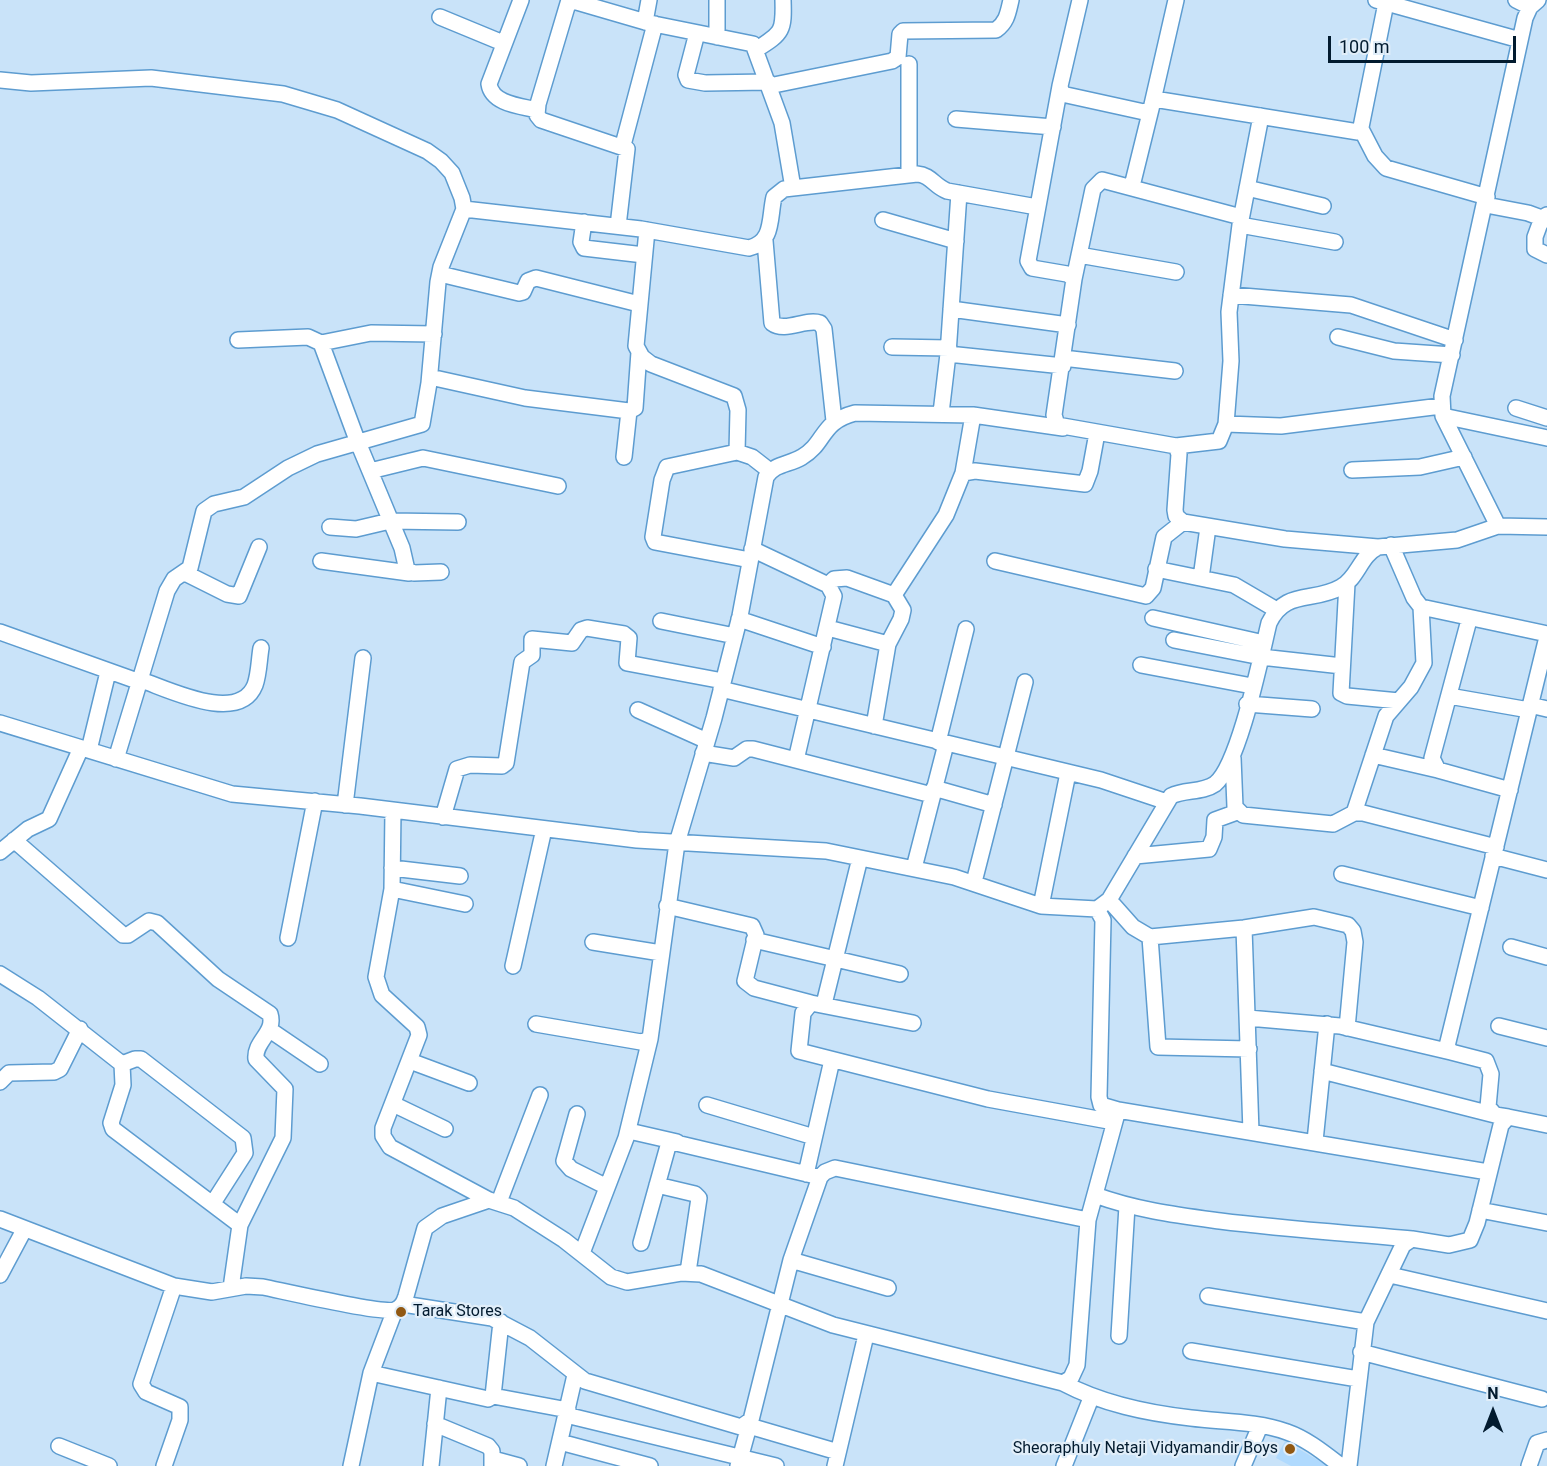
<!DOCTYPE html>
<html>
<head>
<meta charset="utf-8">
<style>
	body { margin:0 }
	#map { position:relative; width:1547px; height:1466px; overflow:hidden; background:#c9e3f9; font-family:Roboto,sans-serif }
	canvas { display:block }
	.north { position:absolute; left:1463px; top:1382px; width:60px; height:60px; -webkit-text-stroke:4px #e1eef9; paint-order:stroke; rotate:0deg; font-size:16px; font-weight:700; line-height:24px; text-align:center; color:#021b2f }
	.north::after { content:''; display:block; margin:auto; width:21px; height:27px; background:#021b2f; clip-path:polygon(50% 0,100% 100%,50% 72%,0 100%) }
	.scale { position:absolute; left:1328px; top:36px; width:188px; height:27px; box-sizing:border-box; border:3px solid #021b2f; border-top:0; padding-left:8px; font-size:18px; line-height:21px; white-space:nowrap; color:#021b2f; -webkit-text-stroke:4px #e1eef9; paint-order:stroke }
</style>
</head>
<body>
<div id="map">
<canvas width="1547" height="1466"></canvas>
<div class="north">N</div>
<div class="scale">100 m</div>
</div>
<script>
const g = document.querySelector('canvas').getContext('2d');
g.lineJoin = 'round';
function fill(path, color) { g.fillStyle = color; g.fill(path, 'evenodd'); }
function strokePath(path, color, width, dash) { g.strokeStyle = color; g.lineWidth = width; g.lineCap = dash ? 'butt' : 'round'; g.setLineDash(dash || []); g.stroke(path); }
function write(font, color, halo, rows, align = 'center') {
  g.font = font + ' Roboto,sans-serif'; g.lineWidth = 4.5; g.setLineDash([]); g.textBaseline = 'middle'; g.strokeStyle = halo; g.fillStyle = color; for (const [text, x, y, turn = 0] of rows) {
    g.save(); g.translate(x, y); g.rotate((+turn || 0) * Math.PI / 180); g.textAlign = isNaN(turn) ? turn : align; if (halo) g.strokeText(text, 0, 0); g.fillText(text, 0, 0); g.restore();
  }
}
const built = new Path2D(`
	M 1285,1441 L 1328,1466 L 1291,1466 L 1276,1458 Z`);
const street = new Path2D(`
	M 521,0 L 489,84 C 492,104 520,106 537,110
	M 569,0 L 538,104 L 537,115 L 541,120 L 627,149 L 618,226
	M 570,0 L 649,23 L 753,44 L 782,123 L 793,188
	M 1080,0 L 1060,86 L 1062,94 L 1144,112 L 1151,109 L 1176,0
	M 1376,0 L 1520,40
	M 1516,0 L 1530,7
	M 440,17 L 503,43
	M 645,22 L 649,0
	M 697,33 L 686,75 L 688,80 L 705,83 L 768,82
	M 717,37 L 717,0
	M 757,49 C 783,33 784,30 783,0
	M 0,80 L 31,83 L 151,78 L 283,94 L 337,110 L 427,151 L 441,161 L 452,173 L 462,198 L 464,209 L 441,267 L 438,282 L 429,383 L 422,424 L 317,454 L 288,468 L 244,497 L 214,504 L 204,511 L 190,568 L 174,579 L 167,591 L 116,759
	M 769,86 L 892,61 L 898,57 L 900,34 L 903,31 L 996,30 C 1007,22 1008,13 1011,0
	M 1060,86 L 1028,261 L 1032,268 L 1067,274 L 1074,279 L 1054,415 L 1057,425 L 1176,446 L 1179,454 L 1175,510 L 1176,516 L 1183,522 L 1285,539 L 1378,547
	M 1154,99 L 1358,132 L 1361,127 L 1386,3
	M 956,119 L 1053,127
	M 1361,129 L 1375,156 L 1386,168 L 1487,197
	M 623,145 L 655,24
	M 909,175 L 909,64
	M 1132,186 L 1151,109
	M 1247,188 L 1323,206
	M 1486,205 L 1528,213 L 1547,220
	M 464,209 L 641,229 L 749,248 C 774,242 769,218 774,197 L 784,189 L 917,174 C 931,175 934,186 947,191 L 1037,207
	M 1547,215 L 1542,218 L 1535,237 L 1535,249 L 1547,255
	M 883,220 L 956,241
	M 584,222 L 581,242 L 584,248 L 644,255
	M 1240,225 L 1335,242
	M 647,230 L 636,346 L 642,357 L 651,364 L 734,396 L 738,410 L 737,452
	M 765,241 L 772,323 C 785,333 806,318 820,323 L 824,329 L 834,421
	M 1079,255 L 1176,272
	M 440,274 L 519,293 L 523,292 L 528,281 L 536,278 L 639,304
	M 1074,279 L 1093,189 L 1102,180 L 1241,217
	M 1231,295 L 1351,305 L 1455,340
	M 951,309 L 1068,325
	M 1338,337 L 1394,351 L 1452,355
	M 238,340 L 308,337 L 321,343 L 357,440 L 402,548 L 407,570 L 414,573 L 441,572
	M 321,343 L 371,333 L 434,334
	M 892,347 L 949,348
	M 948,354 L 1063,366
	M 1063,358 L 1175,371
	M 430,377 L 525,398 L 629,411 L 635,408 L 639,352
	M 1516,408 L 1547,418
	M 941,413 L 948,354 L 959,193
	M 1443,416 L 1547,438
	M 1226,424 L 1281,426 L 1441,406
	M 1176,446 L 1219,441 L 1226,424 L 1231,361 L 1229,312 L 1240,225 L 1261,116
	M 624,457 L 629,411
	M 1352,470 L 1420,467 L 1464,457
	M 370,471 L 423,458 L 558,486
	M 963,473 L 973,415
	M 1498,526 L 1443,416 L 1442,396 L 1525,18 L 1530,7 L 1538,0
	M 330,527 L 356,529 L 390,521 L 458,522
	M 1391,545 L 1414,598 L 1421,607 L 1547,634
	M 752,549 L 828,585 L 834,596 L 796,760
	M 750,560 L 655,542 L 653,537 L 662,480 L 667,467 L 737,452 L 752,457 L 770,471
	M 321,561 L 409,573
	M 995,561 L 1146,596 L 1153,588 L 1164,537 L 1183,522
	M 1156,569 L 1234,585 L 1275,609
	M 185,573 L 227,594 L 239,596 L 259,547
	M 1201,578 L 1208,527
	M 1347,583 L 1341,693 L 1347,696 L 1399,701
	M 828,585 L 834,579 L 847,578 L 894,595 L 903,610 L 901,619 L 888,644 L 874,726
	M 894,595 L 946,515 L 963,473 L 975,471 L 1085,484 L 1090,471 L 1097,433
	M 1153,618 L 1264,643
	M 739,619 L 823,647
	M 1469,620 L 1432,758 L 1438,770 L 1510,790
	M 661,621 L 735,636
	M 828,628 L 888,644
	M 0,632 L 140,682
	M 1174,640 L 1261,657 L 1342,666
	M 1141,665 L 1252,686
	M 141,680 C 168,689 239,725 255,685 C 259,674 259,660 261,648
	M 721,689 L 1101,780 L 1167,802
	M 1449,696 L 1529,710
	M 1247,704 L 1312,709
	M 1530,705 L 1547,709
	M 638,710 L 707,741
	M 0,723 L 232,794 L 360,806 L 637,840 L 826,851 L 954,877 L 1041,906 L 1097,909 L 1103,920 L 1099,1097 L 1101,1105 L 1118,1110 L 1488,1172
	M 938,742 L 966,629
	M 89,750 L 108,672
	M 703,753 L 734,758 L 747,749 L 753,749 L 932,795
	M 1373,755 L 1438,770
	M 1233,758 L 1235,807 L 1243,815 L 1333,824 L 1354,813 L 1363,813 L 1496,847
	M 934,788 L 994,805
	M 345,805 L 363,658
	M 393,810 L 392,889 L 376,977 L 382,995 L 417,1027 L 419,1035 L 383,1128 L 383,1136 L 390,1147 L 489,1200
	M 1354,813 L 1386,716 L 1411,687 L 1424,663 L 1421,607
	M 443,817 L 457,769 L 470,765 L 502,766 L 506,763 L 522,662 L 532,655 L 532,639 L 572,643 L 581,630 L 587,628 L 624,634 L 629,638 L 627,663 L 723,681
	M 14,840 L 123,935 L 128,935 L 149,921 L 157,923 L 218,979 L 270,1014 C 276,1033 254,1041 256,1059 L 285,1089 L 283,1138 L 240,1225
	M 0,852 L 28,829 L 49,819 L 81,748
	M 1135,856 L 1209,849 L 1214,837 L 1215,820 L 1237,812
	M 1493,856 L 1547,870
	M 392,868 L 460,876
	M 914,868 L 946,744
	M 1342,874 L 1481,908
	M 974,882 L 1025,682
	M 392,889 L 465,904
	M 1109,900 L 1133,927 L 1150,937 L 1244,928 L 1314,917 L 1348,925 L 1353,931 L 1355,942 L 1347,1028
	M 667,906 L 752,926 L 756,935 L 745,981 L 754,988 L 811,1003
	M 1041,906 L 1068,773
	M 1097,909 L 1109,900 L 1171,796 C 1185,789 1202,793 1215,784 C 1239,765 1261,656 1269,623 C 1285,589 1313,603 1341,587 C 1358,578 1360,556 1378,547 L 1457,540 L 1498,526 L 1547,527
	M 1244,928 L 1251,1132
	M 1150,937 L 1158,1047 L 1249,1049
	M 288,938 L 315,801
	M 754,940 L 900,974
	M 593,942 L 661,953
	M 1511,947 L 1547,957
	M 513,966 L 544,829
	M 0,974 L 38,998 L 122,1064 L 123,1085 L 111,1123 L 113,1129 L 240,1225 L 231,1288
	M 824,1004 L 860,858
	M 1248,1018 L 1340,1026 L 1451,1052
	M 913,1023 L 811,1003 L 803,1013 L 799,1051 L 988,1099 L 1114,1122
	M 536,1024 L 641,1042 L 650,1039 L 677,843 L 714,718 L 740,616 L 766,477 C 775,463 789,465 802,457 C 826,443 820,422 855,413 L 973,415 L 1063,428
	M 1499,1026 L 1547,1038
	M 270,1030 L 320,1064
	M 410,1061 L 469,1083
	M 122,1064 L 135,1059 L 141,1059 L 243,1138 L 245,1153 L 213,1203
	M 1322,1071 L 1495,1115
	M 0,1082 L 9,1073 L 54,1072 L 60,1069 L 80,1029
	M 393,1104 L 445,1129
	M 707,1105 L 814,1137
	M 577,1114 L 564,1161 L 571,1169 L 607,1187
	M 1508,1117 L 1495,1115 L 1488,1107 L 1491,1074 L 1486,1061 L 1451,1052 L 1447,1046 L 1547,637
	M 629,1131 L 677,1142
	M 1315,1141 L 1327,1024
	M 806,1174 L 832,1060
	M 657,1185 L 695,1194 L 699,1198 L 688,1272
	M 1095,1195 C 1136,1210 1176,1215 1220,1221 C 1284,1229 1347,1233 1412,1239
	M 499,1202 L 540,1095
	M 1480,1210 L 1547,1223
	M 0,1219 L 174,1286 L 212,1292 L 246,1286 L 263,1287 C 283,1291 382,1314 395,1310 C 402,1307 404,1302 406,1296 L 425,1228 L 442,1216 L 489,1200 L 514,1208 L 564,1240 L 611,1277 L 627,1282 L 681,1273 L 701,1274 L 833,1325 L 1063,1383 L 1071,1378 L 1077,1365 L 1088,1220 L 1118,1110
	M 641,1243 L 668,1146 L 672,1142 L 820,1177
	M 582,1253 L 626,1138 L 650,1039
	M 791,1260 L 888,1288
	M 0,1275 L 24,1230
	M 1390,1275 L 1547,1311
	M 1208,1296 L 1366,1322
	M 403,1304 L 492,1318 L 530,1338 L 585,1381 L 741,1427 L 751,1420 L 791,1260 L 820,1177 L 825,1172 L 835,1168 L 1088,1220
	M 1119,1336 L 1127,1206
	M 1191,1351 L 1358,1379
	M 1361,1352 L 1542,1399
	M 371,1373 L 488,1399 L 493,1396 L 501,1322
	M 1063,1383 C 1103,1404 1146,1413 1191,1418 C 1222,1422 1257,1421 1287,1432 C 1307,1439 1324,1453 1341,1466
	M 493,1396 L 568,1410
	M 566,1415 L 776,1466
	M 435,1424 L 488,1446 L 492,1451 L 492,1466
	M 746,1425 L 838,1452
	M 560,1442 L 650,1466
	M 59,1446 L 109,1466
	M 493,1459 L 519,1466
	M 164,1466 L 180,1420 L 180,1407 L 146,1392 L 141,1384 L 174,1286
	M 351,1466 L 371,1373 L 395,1310
	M 431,1466 L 439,1388
	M 554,1466 L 575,1375
	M 738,1466 L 749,1426
	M 835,1466 L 866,1335
	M 1064,1466 L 1091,1398
	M 1243,1466 L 1260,1426
	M 1349,1466 L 1366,1322 L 1403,1245 L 1412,1239 L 1449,1245 L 1470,1240 L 1477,1223 L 1501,1125 L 1508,1117 L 1547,1125
	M 1529,1466 L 1537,1443 L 1547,1440`);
const markers = [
	[401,1312,6,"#915812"],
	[1290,1449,6,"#915812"]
];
const poiNames = [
	["Tarak Stores",413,1312],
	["Sheoraphuly Netaji Vidyamandir Boys",1278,1449,"right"]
];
fill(built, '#b0dafe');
strokePath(street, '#5d9cd0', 18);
strokePath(street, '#fff', 15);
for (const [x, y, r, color] of markers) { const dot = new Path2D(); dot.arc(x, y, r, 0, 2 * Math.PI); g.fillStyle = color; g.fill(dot); strokePath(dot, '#e1eef9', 2); }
write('16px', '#021b2f', '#e1eef9', poiNames, 'left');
</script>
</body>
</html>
